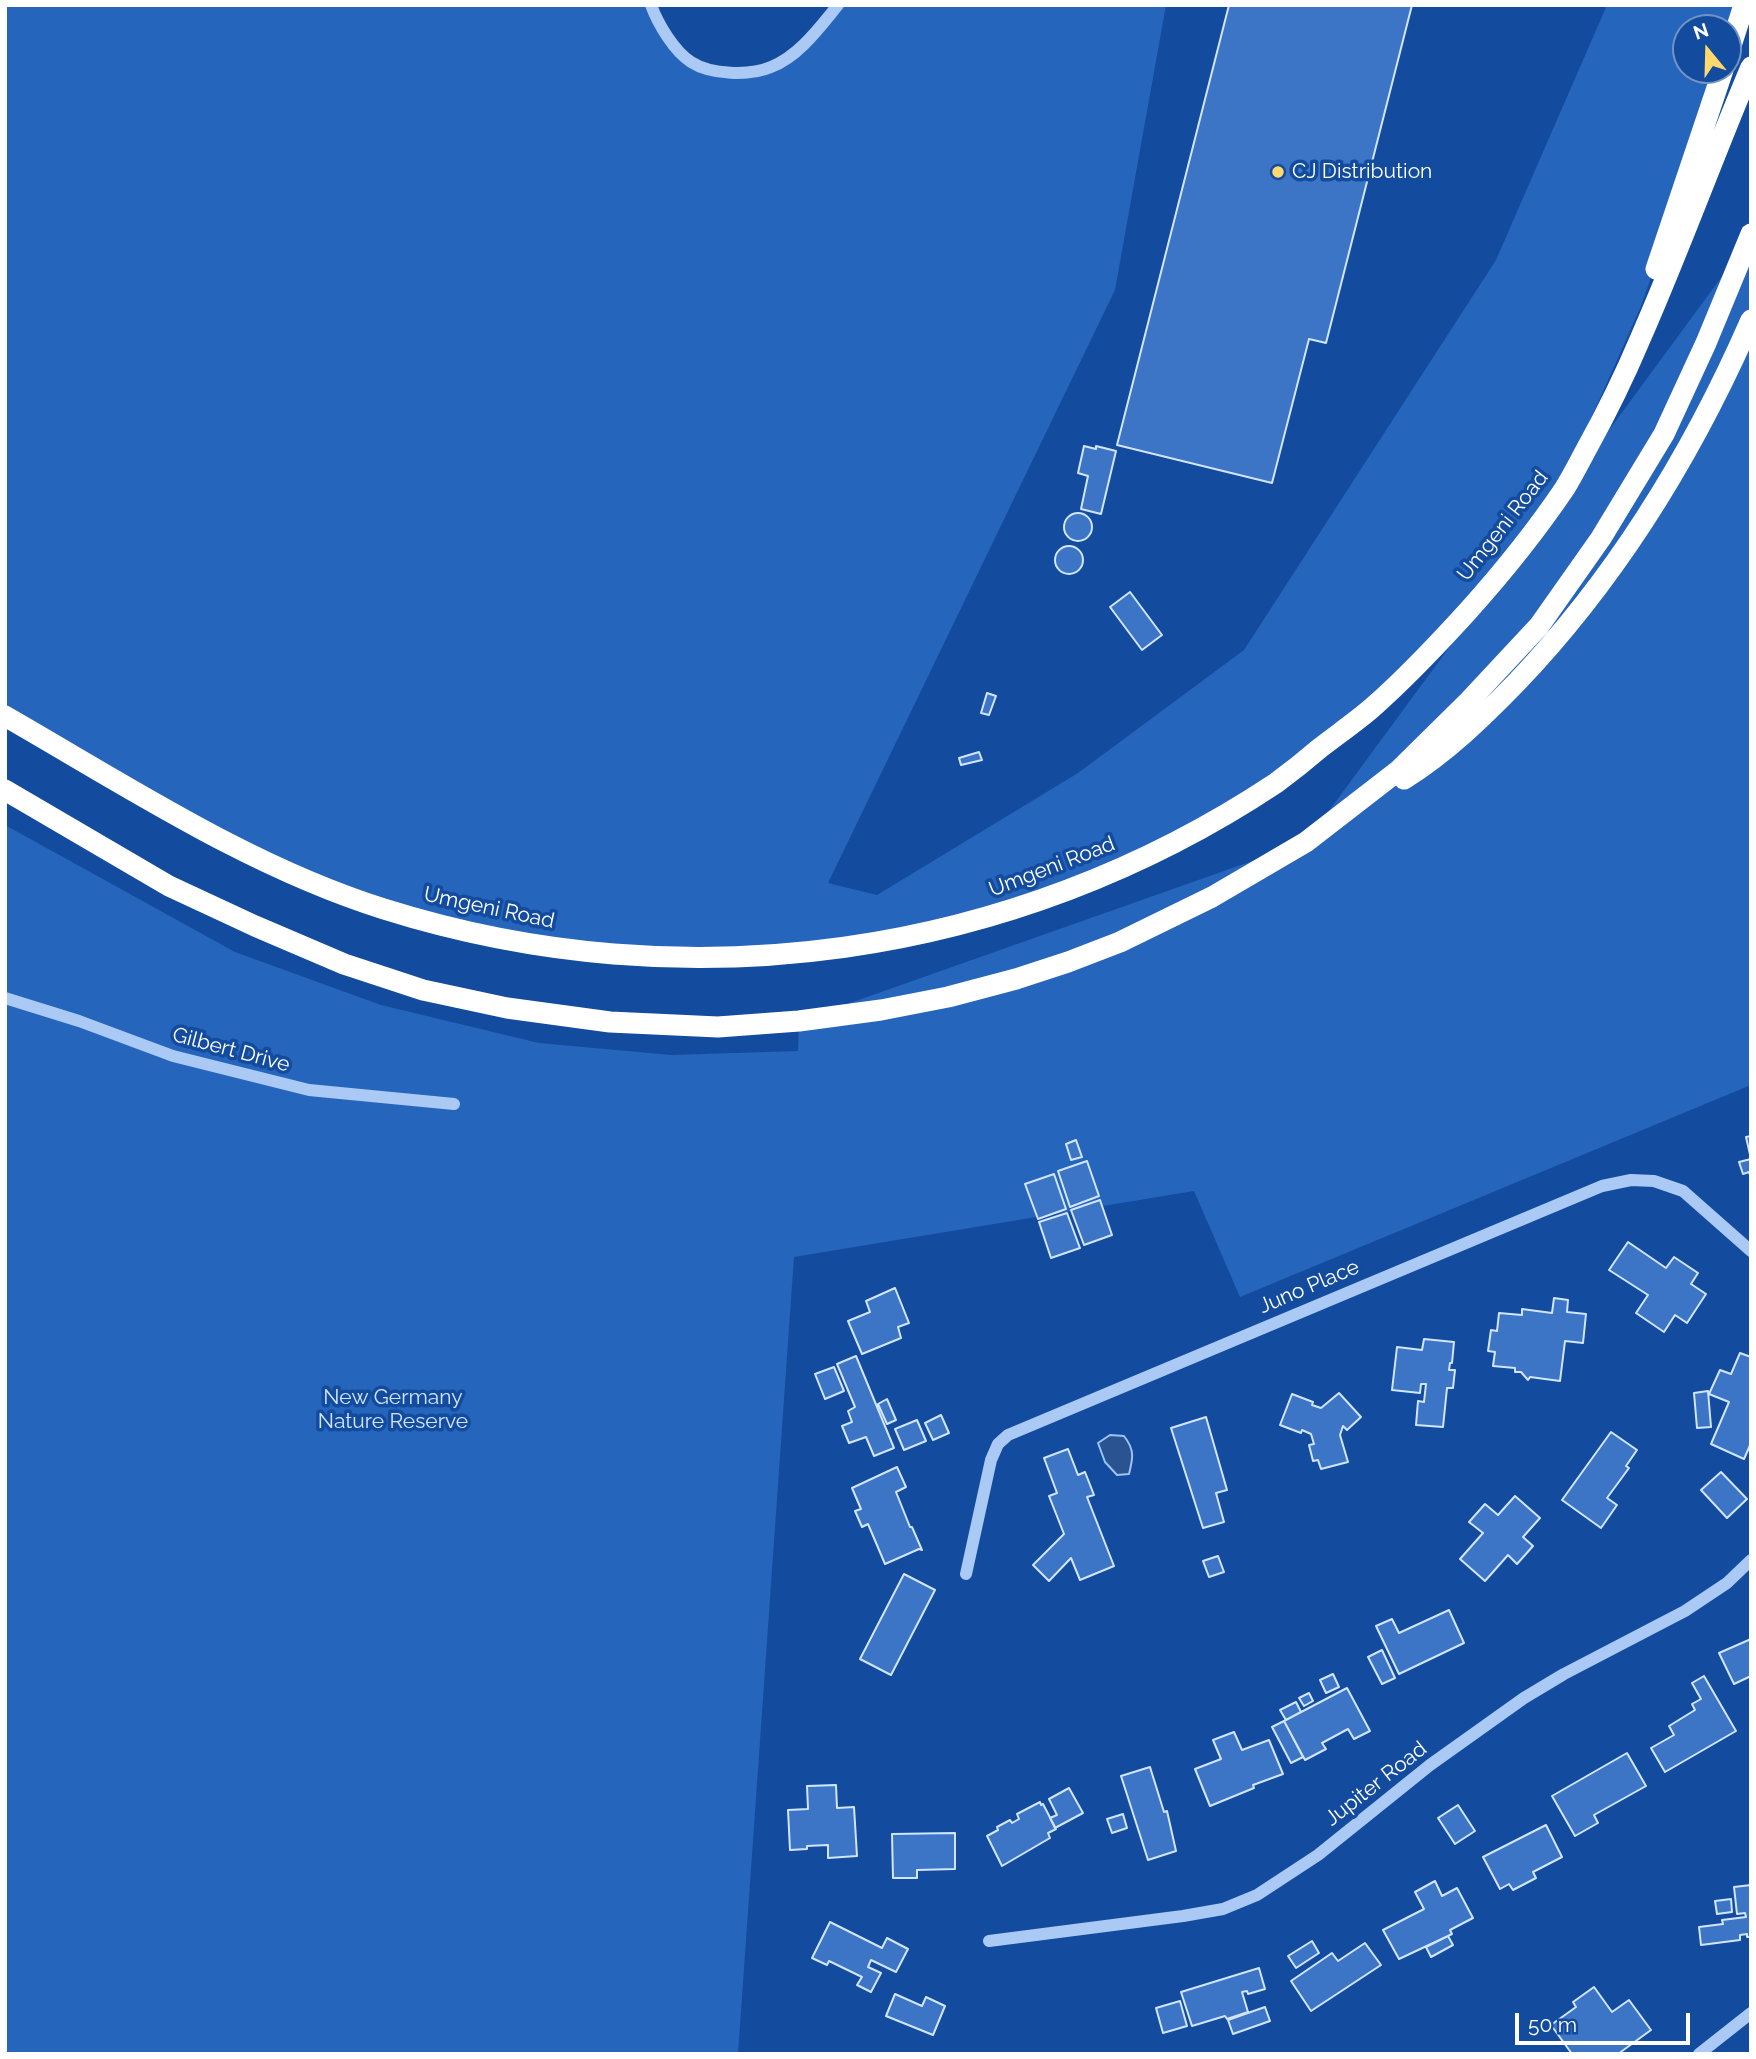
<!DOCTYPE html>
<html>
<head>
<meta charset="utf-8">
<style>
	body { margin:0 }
	#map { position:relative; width:1756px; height:2059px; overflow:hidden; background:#134b9e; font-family:Raleway,sans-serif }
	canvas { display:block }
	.frame { position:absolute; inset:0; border:7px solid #fff; pointer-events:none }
	.north { position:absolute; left:1672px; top:14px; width:70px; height:70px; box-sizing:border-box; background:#134b9e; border:2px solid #7193c5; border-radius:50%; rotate:341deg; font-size:19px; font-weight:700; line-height:28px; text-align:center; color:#fff }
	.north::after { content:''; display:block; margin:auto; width:24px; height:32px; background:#ffd96d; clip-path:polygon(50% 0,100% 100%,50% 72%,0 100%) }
	.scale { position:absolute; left:1515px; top:2013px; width:175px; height:32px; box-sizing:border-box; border:4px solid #fff; border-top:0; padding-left:9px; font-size:21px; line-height:24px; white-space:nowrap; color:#fff; -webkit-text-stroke:5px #134b9e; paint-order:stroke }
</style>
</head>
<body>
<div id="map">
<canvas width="1756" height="2059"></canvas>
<div class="frame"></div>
<div class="north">N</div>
<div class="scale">50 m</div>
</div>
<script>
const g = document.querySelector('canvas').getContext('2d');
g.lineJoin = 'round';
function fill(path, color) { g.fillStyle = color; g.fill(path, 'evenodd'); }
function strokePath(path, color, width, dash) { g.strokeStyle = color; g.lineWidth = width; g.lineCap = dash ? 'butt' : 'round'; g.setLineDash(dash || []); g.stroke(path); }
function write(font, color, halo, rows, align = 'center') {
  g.font = font + ' Raleway,sans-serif'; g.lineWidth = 7; g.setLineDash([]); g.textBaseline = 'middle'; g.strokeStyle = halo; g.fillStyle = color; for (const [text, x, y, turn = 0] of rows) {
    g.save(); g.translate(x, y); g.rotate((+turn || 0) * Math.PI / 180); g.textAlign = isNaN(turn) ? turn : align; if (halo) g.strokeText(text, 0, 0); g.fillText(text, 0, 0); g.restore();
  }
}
const green = new Path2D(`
	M 5,5 L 649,5 L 698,69 L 779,67 L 841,5 L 1166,5 L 1115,290 L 828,883 L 877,895 L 1078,773 L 1244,650 L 1496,260 L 1607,5 L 1742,5 L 1728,28 L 1686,28 L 1686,70 L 1721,70 L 1697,147 L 1641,306 L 1563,482 L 1497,569 L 1369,707 L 1184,835 L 1019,905 L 810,950 L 600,950 L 471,928 L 303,876 L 5,713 Z
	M 1751,237 L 1751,1085 L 1240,1297 L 1194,1191 L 794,1257 L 738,2054 L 5,2054 L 5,825 L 235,952 L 381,1005 L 539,1043 L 671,1055 L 798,1051 L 799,1021 L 1306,842 Z`);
const water = new Path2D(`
	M 1110,1435 L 1124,1436 C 1135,1450 1133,1458 1129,1474 L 1117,1475 L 1105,1462 L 1098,1443 Z`);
const building = new Path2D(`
	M 1229,5 L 1412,5 L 1326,343 L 1309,339 L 1272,483 L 1117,445 Z
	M 1084,446 L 1096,449 L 1096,446 L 1116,451 L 1101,514 L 1081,509 L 1088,476 L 1078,473 Z
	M1064 527a14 14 0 1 1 28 0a14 14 0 1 1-28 0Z
	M1055 560a14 14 0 1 1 28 0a14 14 0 1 1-28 0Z
	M 1130,592 L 1162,635 L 1142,650 L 1110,607 Z
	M 987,693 L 996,696 L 989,715 L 981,713 Z
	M 979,752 L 982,760 L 961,765 L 959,758 Z
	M 1751,1136 L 1751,1178 L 1749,1172 L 1743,1174 L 1739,1162 L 1751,1159 L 1746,1137 Z
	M 1076,1140 L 1082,1157 L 1071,1160 L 1066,1144 Z
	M 1087,1161 L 1099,1196 L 1070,1207 L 1058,1171 Z
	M 1054,1174 L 1066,1209 L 1038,1219 L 1025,1184 Z
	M 1100,1200 L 1112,1235 L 1084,1245 L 1071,1210 Z
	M 1067,1213 L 1080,1248 L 1051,1258 L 1039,1222 Z
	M 1628,1242 L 1666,1268 L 1674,1257 L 1698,1273 L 1691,1284 L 1706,1294 L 1687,1323 L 1675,1315 L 1664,1332 L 1636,1313 L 1648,1295 L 1609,1270 Z
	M 895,1288 L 909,1323 L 898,1327 L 901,1338 L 862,1354 L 848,1321 L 870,1312 L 866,1301 Z
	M 1554,1298 L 1568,1300 L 1567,1312 L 1586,1314 L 1583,1343 L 1565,1341 L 1560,1381 L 1530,1377 L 1528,1380 L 1521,1372 L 1515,1372 L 1515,1368 L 1493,1366 L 1495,1352 L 1488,1351 L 1491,1330 L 1497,1331 L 1499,1313 L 1522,1315 L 1522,1309 L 1552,1313 Z
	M 1424,1339 L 1454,1342 L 1452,1363 L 1450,1363 L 1449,1370 L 1455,1370 L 1453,1388 L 1447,1388 L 1443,1427 L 1416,1425 L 1418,1401 L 1424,1402 L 1426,1384 L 1421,1384 L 1420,1393 L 1392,1390 L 1397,1347 L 1422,1350 Z
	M 1740,1353 L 1751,1357 L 1751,1443 L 1744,1459 L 1711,1444 L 1729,1402 L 1709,1394 L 1720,1370 L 1731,1374 Z
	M 856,1356 L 894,1448 L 874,1456 L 866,1437 L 849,1443 L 842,1426 L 852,1422 L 848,1411 L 855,1407 L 837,1364 Z
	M 834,1367 L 844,1391 L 825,1399 L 815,1374 Z
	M 1708,1391 L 1711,1427 L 1697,1428 L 1694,1393 Z
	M 1339,1393 L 1361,1417 L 1347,1430 L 1343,1426 L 1340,1435 L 1348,1462 L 1321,1469 L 1318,1460 L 1313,1461 L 1309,1445 L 1314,1444 L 1311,1434 L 1302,1430 L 1301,1433 L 1280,1425 L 1292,1394 L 1313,1402 L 1312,1405 L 1321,1408 Z
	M 887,1399 L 896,1420 L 887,1424 L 878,1404 Z
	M 941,1415 L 949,1433 L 933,1440 L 925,1423 Z
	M 1206,1417 L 1227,1490 L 1216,1493 L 1224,1522 L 1203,1528 L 1171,1428 Z
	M 917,1420 L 926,1441 L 904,1450 L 895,1429 Z
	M 1611,1432 L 1637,1450 L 1626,1466 L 1629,1468 L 1607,1498 L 1617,1505 L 1601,1528 L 1562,1500 Z
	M 1068,1449 L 1078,1475 L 1085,1472 L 1094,1495 L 1087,1497 L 1114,1566 L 1080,1580 L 1071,1558 L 1049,1581 L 1033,1565 L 1064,1534 L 1049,1496 L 1057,1493 L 1044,1458 Z
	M 897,1467 L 906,1487 L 896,1492 L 910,1527 L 912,1527 L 922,1550 L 919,1549 L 885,1564 L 868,1524 L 862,1527 L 855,1511 L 861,1509 L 852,1488 Z
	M 1721,1472 L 1747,1499 L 1727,1518 L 1701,1490 Z
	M 1515,1496 L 1540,1518 L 1523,1537 L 1533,1546 L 1517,1564 L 1508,1555 L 1485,1581 L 1460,1559 L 1483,1533 L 1469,1522 L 1485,1504 L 1498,1515 Z
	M 1218,1556 L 1224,1572 L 1209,1577 L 1203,1561 Z
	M 904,1574 L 935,1590 L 891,1675 L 860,1659 Z
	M 1449,1610 L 1464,1643 L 1399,1674 L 1376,1626 L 1392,1619 L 1399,1633 Z
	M 1751,1639 L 1751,1676 L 1734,1684 L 1719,1653 Z
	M 1382,1650 L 1395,1678 L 1382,1684 L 1368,1657 Z
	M 1333,1674 L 1339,1687 L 1326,1693 L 1320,1680 Z
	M 1704,1676 L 1736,1731 L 1665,1772 L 1651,1748 L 1674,1735 L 1669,1726 L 1695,1710 L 1692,1704 L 1701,1699 L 1692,1683 Z
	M 1347,1688 L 1370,1731 L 1354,1739 L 1348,1729 L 1322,1743 L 1326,1749 L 1305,1760 L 1284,1721 Z
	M 1309,1693 L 1313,1701 L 1304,1706 L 1299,1698 Z
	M 1296,1702 L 1301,1712 L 1286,1720 L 1280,1710 Z
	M 1284,1721 L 1303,1757 L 1291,1763 L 1272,1727 Z
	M 1234,1732 L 1242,1750 L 1269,1740 L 1283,1774 L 1253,1785 L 1254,1788 L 1210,1806 L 1195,1769 L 1221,1759 L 1213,1740 Z
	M 1627,1753 L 1646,1786 L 1594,1815 L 1598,1823 L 1575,1836 L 1552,1796 Z
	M 1150,1767 L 1164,1812 L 1167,1811 L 1176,1851 L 1148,1860 L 1121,1776 Z
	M 836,1785 L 837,1808 L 854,1807 L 857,1856 L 828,1858 L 828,1845 L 807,1846 L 807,1849 L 790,1850 L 788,1810 L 808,1809 L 807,1786 Z
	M 1069,1788 L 1083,1813 L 1055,1828 L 1050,1818 L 1057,1815 L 1049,1799 Z
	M 1040,1802 L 1041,1805 L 1043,1804 L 1056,1829 L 1048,1833 L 1050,1838 L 1002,1866 L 987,1836 L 998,1830 L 997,1827 L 1010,1820 L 1012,1823 L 1019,1819 L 1017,1814 Z
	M 1458,1805 L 1475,1831 L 1455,1844 L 1438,1818 Z
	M 1123,1814 L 1127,1828 L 1112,1833 L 1107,1819 Z
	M 1546,1825 L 1562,1857 L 1533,1872 L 1536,1878 L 1513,1890 L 1509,1884 L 1500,1889 L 1483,1857 Z
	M 955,1833 L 955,1869 L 917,1870 L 917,1878 L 893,1878 L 892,1834 Z
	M 1435,1881 L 1442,1896 L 1457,1888 L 1473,1918 L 1450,1930 L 1452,1934 L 1448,1936 L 1399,1959 L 1383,1930 L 1424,1909 L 1415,1892 Z
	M 1751,1885 L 1751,1937 L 1747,1937 L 1747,1934 L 1740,1935 L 1740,1940 L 1701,1945 L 1699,1927 L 1723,1924 L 1722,1920 L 1746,1917 L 1745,1913 L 1737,1914 L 1734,1887 Z
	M 1731,1899 L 1732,1912 L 1717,1914 L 1715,1901 Z
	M 830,1922 L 882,1948 L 887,1938 L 908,1949 L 896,1972 L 871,1960 L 868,1967 L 881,1973 L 871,1992 L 857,1985 L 862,1977 L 829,1961 L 827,1965 L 812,1958 Z
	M 1448,1936 L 1453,1945 L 1431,1957 L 1426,1947 Z
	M 1312,1941 L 1319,1953 L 1296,1968 L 1288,1956 Z
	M 1365,1943 L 1381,1965 L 1311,2011 L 1291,1981 L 1332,1953 L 1338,1961 Z
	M 1259,1968 L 1265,1989 L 1248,1994 L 1247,1991 L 1242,1992 L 1248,2012 L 1227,2019 L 1225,2016 L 1192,2026 L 1181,1992 Z
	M 1594,1987 L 1612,2012 L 1629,2000 L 1651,2030 L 1618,2054 L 1572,2054 L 1551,2025 L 1576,2007 L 1573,2002 Z
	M 895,1994 L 922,2006 L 926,1997 L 945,2006 L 933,2035 L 886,2016 Z
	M 1180,2001 L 1187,2026 L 1163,2033 L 1156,2008 Z
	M 1265,2007 L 1270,2021 L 1233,2034 L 1228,2020 Z`);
const minor = new Path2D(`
	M 651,5 C 658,24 674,51 691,62 C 711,75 750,76 771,67 C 799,56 819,28 838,5
	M 5,998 L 79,1021 L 173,1056 L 309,1090 L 454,1104
	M 966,1574 L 991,1460 L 998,1444 L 1008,1435 L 1602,1186 L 1631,1180 L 1654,1181 L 1683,1191 L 1751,1251
	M 989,1941 L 1183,1916 L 1223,1909 L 1257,1895 L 1318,1855 L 1430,1765 L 1524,1698 L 1564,1674 L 1685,1611 L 1727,1583 L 1751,1560
	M 1699,2054 L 1751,2013`);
const highway = new Path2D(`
	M 1728,55 L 1744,5
	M 1656,269 L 1723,70
	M 5,716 C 127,786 250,867 384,909 C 686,1004 1013,958 1276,783 C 1291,772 1306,760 1320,748 C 1338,734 1357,721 1373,707 C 1407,677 1438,644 1468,611 C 1503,572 1536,531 1565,488 C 1573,475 1580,461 1587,448 C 1607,412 1625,375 1641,337 C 1680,248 1713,157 1751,67
	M 1404,779 C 1446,753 1483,717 1517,682 C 1617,577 1693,453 1751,320
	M 5,790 L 169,886 L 255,926 L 344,964 L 423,990 L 507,1008 L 610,1022 L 718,1027 L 799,1021 L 881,1010 L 948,997 L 1016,979 L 1068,962 L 1120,942 L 1212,897 L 1306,842 L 1399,770 L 1469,701 L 1539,626 L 1601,538 L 1664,434 L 1706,343 L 1751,234`);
const markers = [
	[1278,172,7,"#ffd96d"]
];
const poiNames = [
	["CJ Distribution",1292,172]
];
const streetNames = [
	["Umgeni Road",1503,526,-52],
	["Umgeni Road",1052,867,-21],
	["Umgeni Road",489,908,12],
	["Gilbert Drive",231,1050,15],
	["Juno Place",1309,1287,-23],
	["Jupiter Road",1376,1784,-38]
];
const parkNames = [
	["New Germany",393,1398],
	["Nature Reserve",393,1422]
];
fill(green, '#2565bc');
fill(water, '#2a5391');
strokePath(water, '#9cc3f7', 2);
fill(building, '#3c75c5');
strokePath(building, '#d2e5fe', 2);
strokePath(minor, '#aac9f4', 12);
strokePath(highway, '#fff', 21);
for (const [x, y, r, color] of markers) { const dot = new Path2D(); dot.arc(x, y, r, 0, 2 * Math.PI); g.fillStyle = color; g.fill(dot); strokePath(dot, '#134b9e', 2.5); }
write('21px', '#fff', '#134b9e', poiNames, 'left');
write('21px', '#fff', '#134b9e', streetNames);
write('21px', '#d2e5fe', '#134b9e', parkNames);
</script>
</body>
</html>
